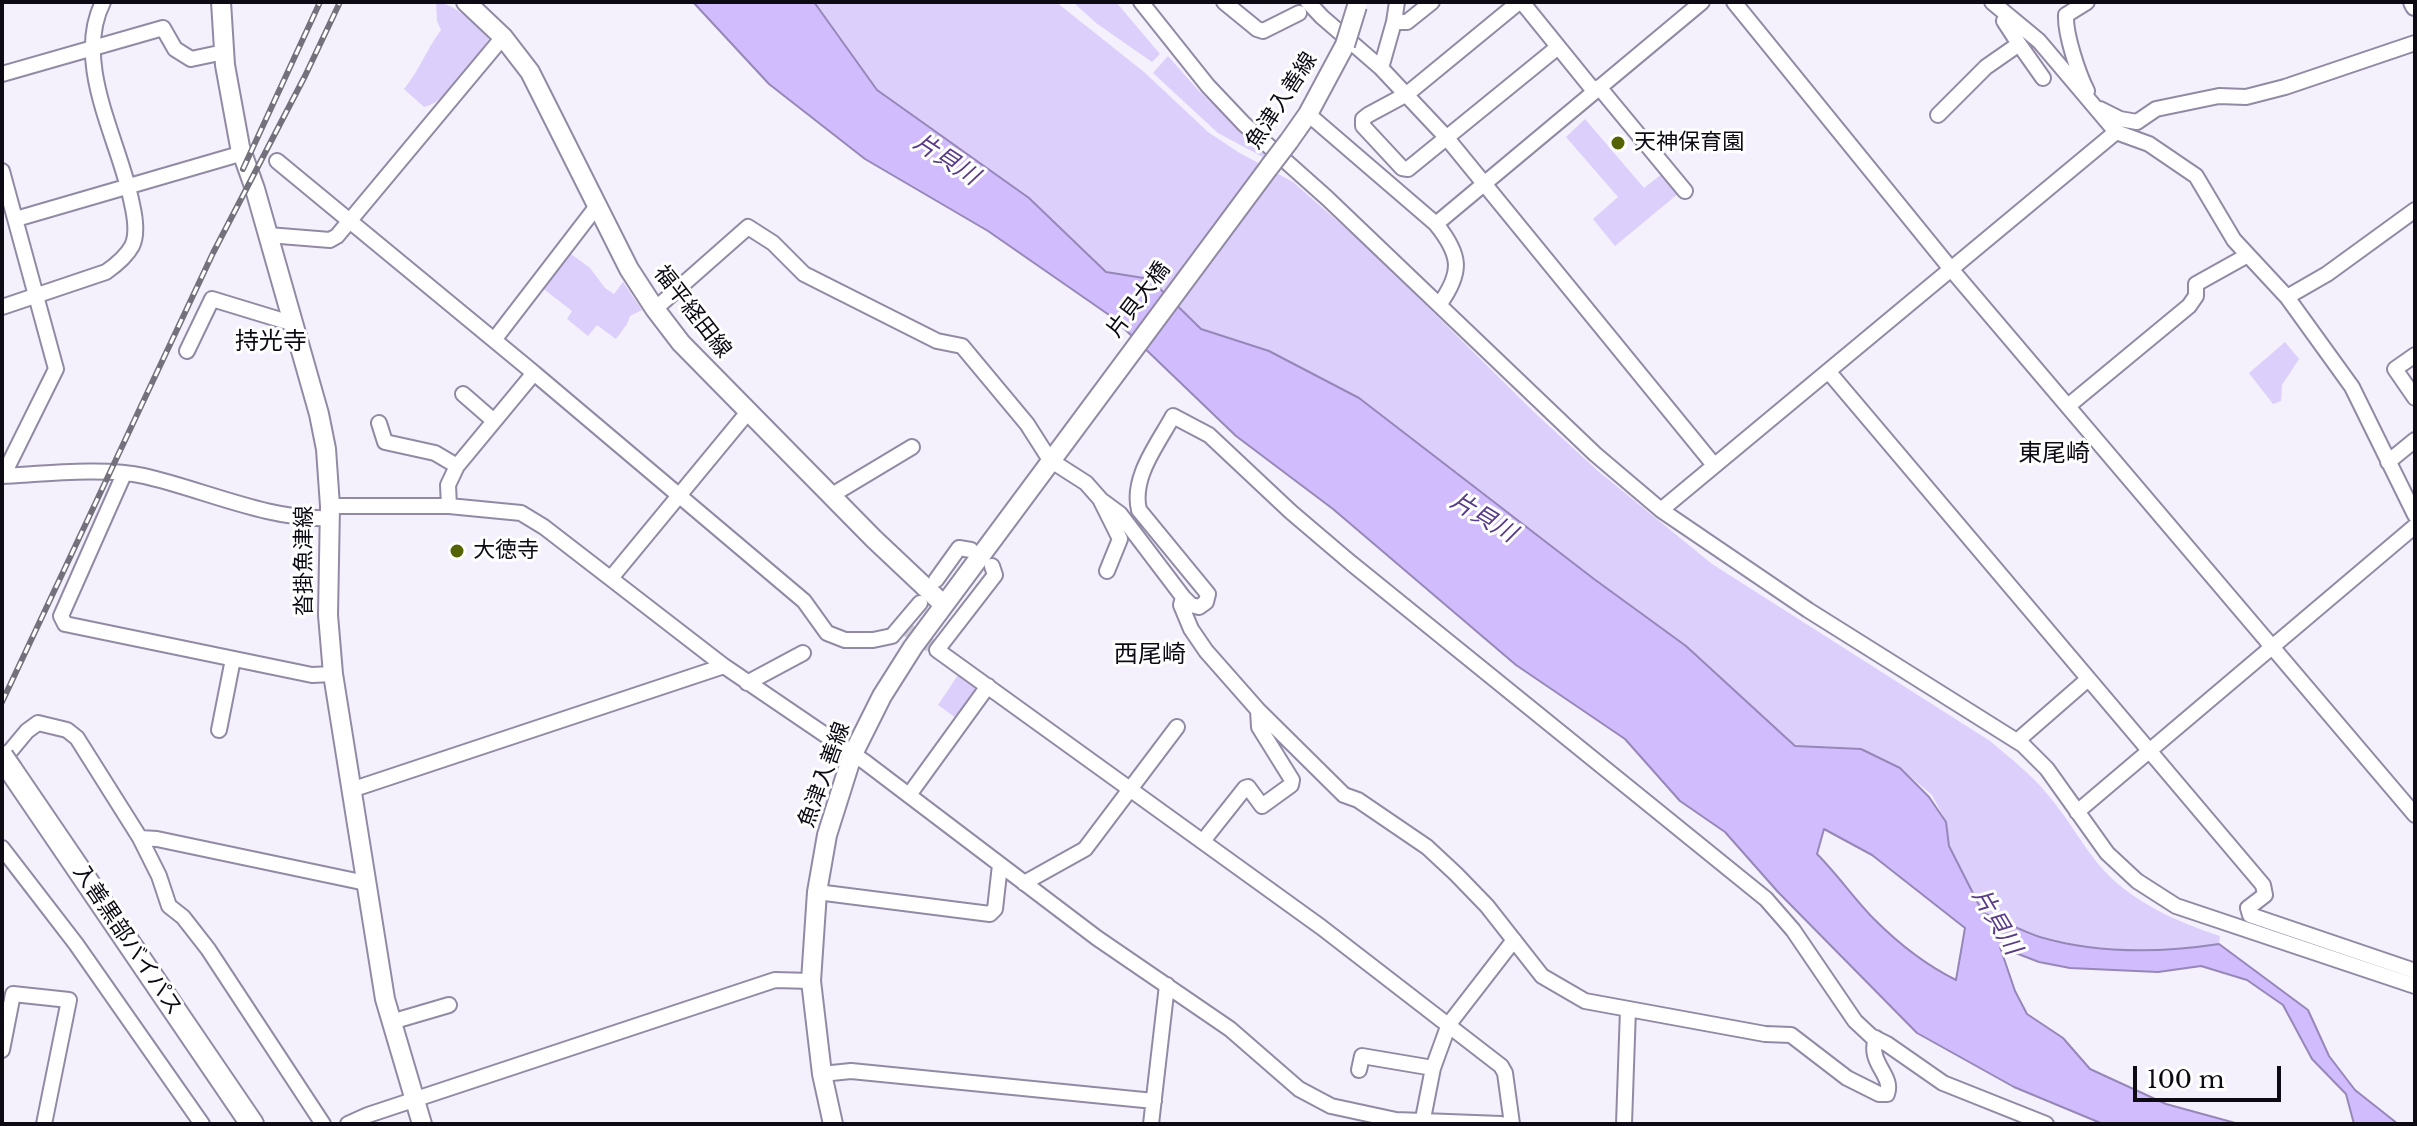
<!DOCTYPE html>
<html>
<head>
<meta charset="utf-8">
<style>
	body { margin:0 }
	#map { position:relative; width:2417px; height:1126px; overflow:hidden; background:#f4f0fc; font-family:"Libre Baskerville",serif }
	canvas { display:block }
	.frame { position:absolute; inset:0; border:4px solid #0d0a14; pointer-events:none }
	.scale { position:absolute; left:2133px; top:1066px; width:148px; height:36px; box-sizing:border-box; border:4px solid #0d0a14; border-top:0; padding-left:10px; font-size:24px; line-height:28px; white-space:nowrap; color:#0d0a14; -webkit-text-stroke:6px #fff; paint-order:stroke }
</style>
</head>
<body>
<div id="map">
<canvas width="2417" height="1126"></canvas>
<div class="frame"></div>
<div class="scale">100 m</div>
</div>
<script>
const g = document.querySelector('canvas').getContext('2d');
g.lineJoin = 'round';
function fill(path, color) { g.fillStyle = color; g.fill(path, 'evenodd'); }
function strokePath(path, color, width, dash) { g.strokeStyle = color; g.lineWidth = width; g.lineCap = dash ? 'butt' : 'round'; g.setLineDash(dash || []); g.stroke(path); }
function write(font, color, halo, rows, align = 'center') {
  g.font = font + ' "Libre Baskerville","Noto Sans JP",serif'; g.lineWidth = 6; g.setLineDash([]); g.textBaseline = 'middle'; g.strokeStyle = halo; g.fillStyle = color; for (const [text, x, y, turn = 0] of rows) {
    g.save(); g.translate(x, y); g.rotate((+turn || 0) * Math.PI / 180); g.textAlign = isNaN(turn) ? turn : align; if (halo) g.strokeText(text, 0, 0); g.fillText(text, 0, 0); g.restore();
  }
}
const green = new Path2D(`
	M 436,2 C 457,4 475,25 489,39 C 475,58 448,102 424,107 L 404,89 C 419,71 426,50 441,30 L 437,21 Z
	M 814,2 L 1056,2 L 1144,72 L 1208,132 L 1238,152 L 1293,182 L 1367,247 L 1536,414 L 1598,471 L 1712,564 L 1990,741 C 2010,758 2031,774 2048,795 C 2067,817 2081,843 2099,865 C 2129,901 2177,922 2220,936 L 2219,944 C 2158,954 2094,953 2034,934 C 2017,928 2000,920 1983,913 L 1949,846 L 1946,822 L 1932,795 L 1900,768 L 1861,749 L 1795,746 L 1686,646 L 1581,569 L 1359,398 L 1269,351 L 1201,329 L 1150,279 L 1106,272 L 1029,198 L 877,90 Z
	M 1073,2 L 1116,2 L 1160,54 L 1152,62 L 1096,23 Z
	M 1168,56 L 1198,90 L 1265,155 L 1263,157 L 1218,133 L 1153,73 Z
	M 1585,119 L 1644,188 L 1662,174 L 1679,193 L 1615,246 L 1593,219 L 1618,197 L 1566,137 Z
	M 567,251 L 590,268 L 605,288 L 614,294 L 623,282 L 642,310 L 630,316 L 627,324 L 616,339 L 597,325 L 588,336 L 567,319 L 572,311 L 541,287 Z
	M 2285,342 L 2299,359 L 2282,385 L 2281,401 L 2273,404 L 2249,373 Z
	M 960,672 L 980,685 L 959,720 L 938,705 Z`);
const water = new Path2D(`
	M 693,2 L 814,2 L 877,90 L 1029,198 L 1106,272 L 1150,279 L 1201,329 L 1269,351 L 1359,398 L 1594,579 L 1686,646 L 1795,746 L 1861,749 L 1900,768 L 1929,797 L 1946,822 L 1949,846 L 1983,913 C 2002,920 2021,931 2040,937 C 2098,954 2160,953 2219,944 L 2308,1010 L 2329,1056 L 2355,1090 L 2398,1124 L 2354,1124 L 2346,1094 L 2312,1059 L 2283,1005 L 2247,980 L 2201,966 L 2158,972 L 2070,968 L 2039,962 L 2000,947 L 2015,991 L 2027,1014 L 2063,1038 L 2090,1069 L 2166,1104 L 2239,1124 L 2103,1124 L 2014,1087 L 1917,1033 L 1778,892 L 1725,832 L 1680,801 L 1625,739 L 1516,665 L 1333,509 L 1236,436 L 1112,317 L 988,231 L 865,159 L 769,84 ZM 1824,829 L 1872,855 L 1965,928 L 1956,980 C 1926,965 1899,944 1875,920 C 1855,900 1838,875 1817,854 Z`);
const minorTunnel = new Path2D(`
	M 902,626 L 937,650`);
const minor = new Path2D(`
	M 1141,2 L 1208,86 L 1244,124 L 1327,198 L 1595,454 L 1661,510 L 1808,610 L 2023,745 L 2047,769 L 2107,853 L 2137,881 L 2176,906 L 2415,986
	M 1224,2 L 1257,29 L 1263,31 L 1299,13
	M 1308,2 L 1322,17 L 1381,68 L 1446,137 L 1714,465
	M 1519,2 L 1407,94 L 1368,115 L 1363,119 L 1363,126 L 1402,168 L 1408,169 L 1558,47
	M 1522,2 L 1594,91
	M 1734,2 L 1951,269 L 2415,815
	M 1992,2 L 2039,41 L 2116,132 L 2149,144 L 2196,176 L 2234,240 L 2287,297 L 2352,387 L 2415,515
	M 1394,22 L 1407,22 L 1432,2
	M 2019,44 L 2043,78
	M 1381,68 L 1394,22 L 1397,2
	M 2,74 L 163,28 L 175,49 L 191,59 L 224,52
	M 1599,87 L 1685,191
	M 2087,91 C 2078,73 2065,34 2066,15 L 2087,2
	M 2100,109 L 2120,119 L 2137,122 L 2156,109 L 2219,96 L 2246,97 L 2285,87 L 2415,43
	M 1308,114 L 1436,224 C 1461,255 1463,272 1439,305
	M 1938,115 L 1986,67 L 2019,44 L 2004,21 L 2007,15
	M 277,161 L 494,340
	M 2,171 L 56,369 L 3,476
	M 16,219 L 243,153
	M 1436,224 L 1702,2
	M 268,235 L 330,240 L 337,236 L 503,37
	M 2287,297 L 2327,274 L 2415,210
	M 2,307 L 106,272 C 116,265 126,257 132,246 C 138,234 135,217 132,204 C 120,141 72,64 103,2
	M 655,309 L 748,227 L 773,243 L 804,274 L 937,341 L 962,346 L 1027,424 L 1050,460 L 1086,483 L 1101,500 L 1120,514 L 1183,597 L 1181,605 L 1191,629 L 1206,651 L 1258,710 L 1259,727 L 1292,780 L 1291,785 L 1262,806 L 1248,787 L 1245,788 L 1203,841
	M 187,351 L 212,299 L 294,324
	M 2415,355 L 2395,369 L 2415,398
	M 1828,371 L 2263,885 L 2265,895 L 2248,908 L 2250,915 L 2415,971
	M 534,373 L 494,340 L 597,206
	M 463,394 L 494,421
	M 2068,406 L 2189,306 L 2196,296 L 2196,284 L 2248,255
	M 379,423 L 385,442 L 435,453 L 457,466
	M 2388,462 L 2415,440
	M 124,474 L 61,616 L 65,624 L 312,675 L 333,674
	M 2,476 C 42,474 106,467 144,476 C 202,489 270,521 330,518
	M 832,495 L 912,447
	M 1101,501 L 1120,539 L 1107,571
	M 330,506 L 449,506 L 521,513 L 544,527 L 724,666 L 865,762 L 1097,938 L 1230,1029 L 1299,1089 L 1331,1106 L 1396,1120 L 1501,1124
	M 449,506 L 448,485 L 457,466 L 534,373 L 804,601 L 827,633 L 845,640 L 873,640 L 892,636 L 920,603
	M 1661,510 L 2116,132
	M 992,566 L 995,575 L 937,650 L 1321,927 L 1501,1066 L 1505,1073 L 1512,1124
	M 611,578 L 748,412
	M 936,580 L 959,548 L 971,550
	M 1183,597 L 1191,605 L 1199,607 L 1206,602 L 1208,594 L 1139,510 C 1131,477 1158,444 1173,416 L 1209,435 L 1291,512 L 1351,563 L 1766,899 L 1793,930 L 1855,1021 L 1871,1036 L 1887,1044 L 1943,1083 L 2046,1124
	M 747,683 L 803,653
	M 1258,710 L 1344,795 L 1358,800 L 1427,847 L 1456,874 L 1487,906 L 1542,976 L 1585,1001 L 1765,1034 L 1791,1035 L 1847,1078 L 1879,1094 L 1887,1094 C 1894,1075 1867,1063 1876,1038
	M 219,730 L 233,659
	M 2017,741 L 2087,680
	M 2,761 L 27,731 L 38,723 L 67,730 L 77,738 L 140,838 L 159,876 L 169,906 L 183,917 L 208,949 L 323,1124
	M 351,790 L 724,666
	M 909,795 L 988,686
	M 2077,812 L 2415,526
	M 140,838 L 157,839 L 366,883
	M 2,848 L 76,944 L 202,1124
	M 1024,883 L 1085,849 L 1177,727
	M 817,892 L 990,914 L 995,909 L 1000,865
	M 391,1022 L 449,1005
	M 2,1050 L 13,994 L 69,1000 L 44,1124
	M 1359,1070 L 1362,1056 L 1433,1068
	M 822,1074 L 851,1071 L 1154,1101
	M 348,1124 L 368,1115 L 775,980 L 811,981
	M 1151,1124 L 1167,985
	M 1422,1124 L 1433,1068 L 1449,1024 L 1514,940
	M 1624,1124 L 1628,1009`);
const major = new Path2D(`
	M 221,2 L 225,65 L 240,147 L 255,189 L 319,414 L 326,449 L 330,506 L 328,615 L 333,674 L 385,999 L 422,1124
	M 466,2 L 503,37 L 530,72 L 629,269 L 655,309 L 681,343 L 874,539 L 944,605
	M 2413,2 L 2415,6
	M 1289,141 L 1308,114 L 1345,45
	M 833,1124 L 822,1074 L 811,981 L 817,892 L 827,835 L 852,756 L 882,696 L 913,647 L 1270,166`);
const highway = new Path2D(`
	M 11,770 L 252,1124`);
const rail = new Path2D(`
	M 243,169 L 320,2
	M 2,702 L 213,253 L 305,76 L 340,2`);
const majorBridge = new Path2D(`
	M 1345,45 L 1357,6
	M 1270,166 L 1289,141`);
const highwayBridge = new Path2D(`
	M 2,757 L 11,770`);
const markers = [
	[1618,143,8,"#556305"],
	[457,551,8,"#556305"]
];
const streetNames = [
	["魚津入善線",1282,101,-57],
	["片貝大橋",1139,300,-53],
	["福平経田線",692,312,52],
	["沓掛魚津線",305,561,-90],
	["魚津入善線",825,775,-70],
	["入善黒部バイパス",127,940,56]
];
const poiNames = [
	["天神保育園",1634,143],
	["大徳寺",473,551]
];
const waterNames = [
	["片貝川",946,160,33],
	["片貝川",1483,518,31],
	["片貝川",1996,922,59]
];
const neighbourhoodNames = [
	["持光寺",271,342],
	["東尾崎",2054,454],
	["西尾崎",1150,655]
];
fill(green, '#dccffb');
fill(water, '#d1bcfe');
strokePath(water, '#9687b8', 2);
strokePath(minorTunnel, '#d1ced9', 14, [14, 7]);
strokePath(minor, '#928aa5', 18);
strokePath(major, '#928aa5', 22);
strokePath(highway, '#928aa5', 26);
strokePath(minor, '#fff', 14);
strokePath(major, '#fff', 18);
strokePath(highway, '#fff', 22);
strokePath(rail, '#74717c', 6);
strokePath(rail, '#fff', 3, [9]);
strokePath(majorBridge, '#928aa5', 22, []);
strokePath(highwayBridge, '#928aa5', 26, []);
strokePath(majorBridge, '#fff', 18);
strokePath(highwayBridge, '#fff', 22);
for (const [x, y, r, color] of markers) { const dot = new Path2D(); dot.arc(x, y, r, 0, 2 * Math.PI); g.fillStyle = color; g.fill(dot); strokePath(dot, '#fff', 3); }
write('22px', '#0d0a14', '#fff', streetNames);
write('22px', '#0d0a14', '#fff', poiNames, 'left');
write('italic 24px', '#593b87', '#fff', waterNames);
write('24px', '#0d0a14', '#fff', neighbourhoodNames);
</script>
</body>
</html>
